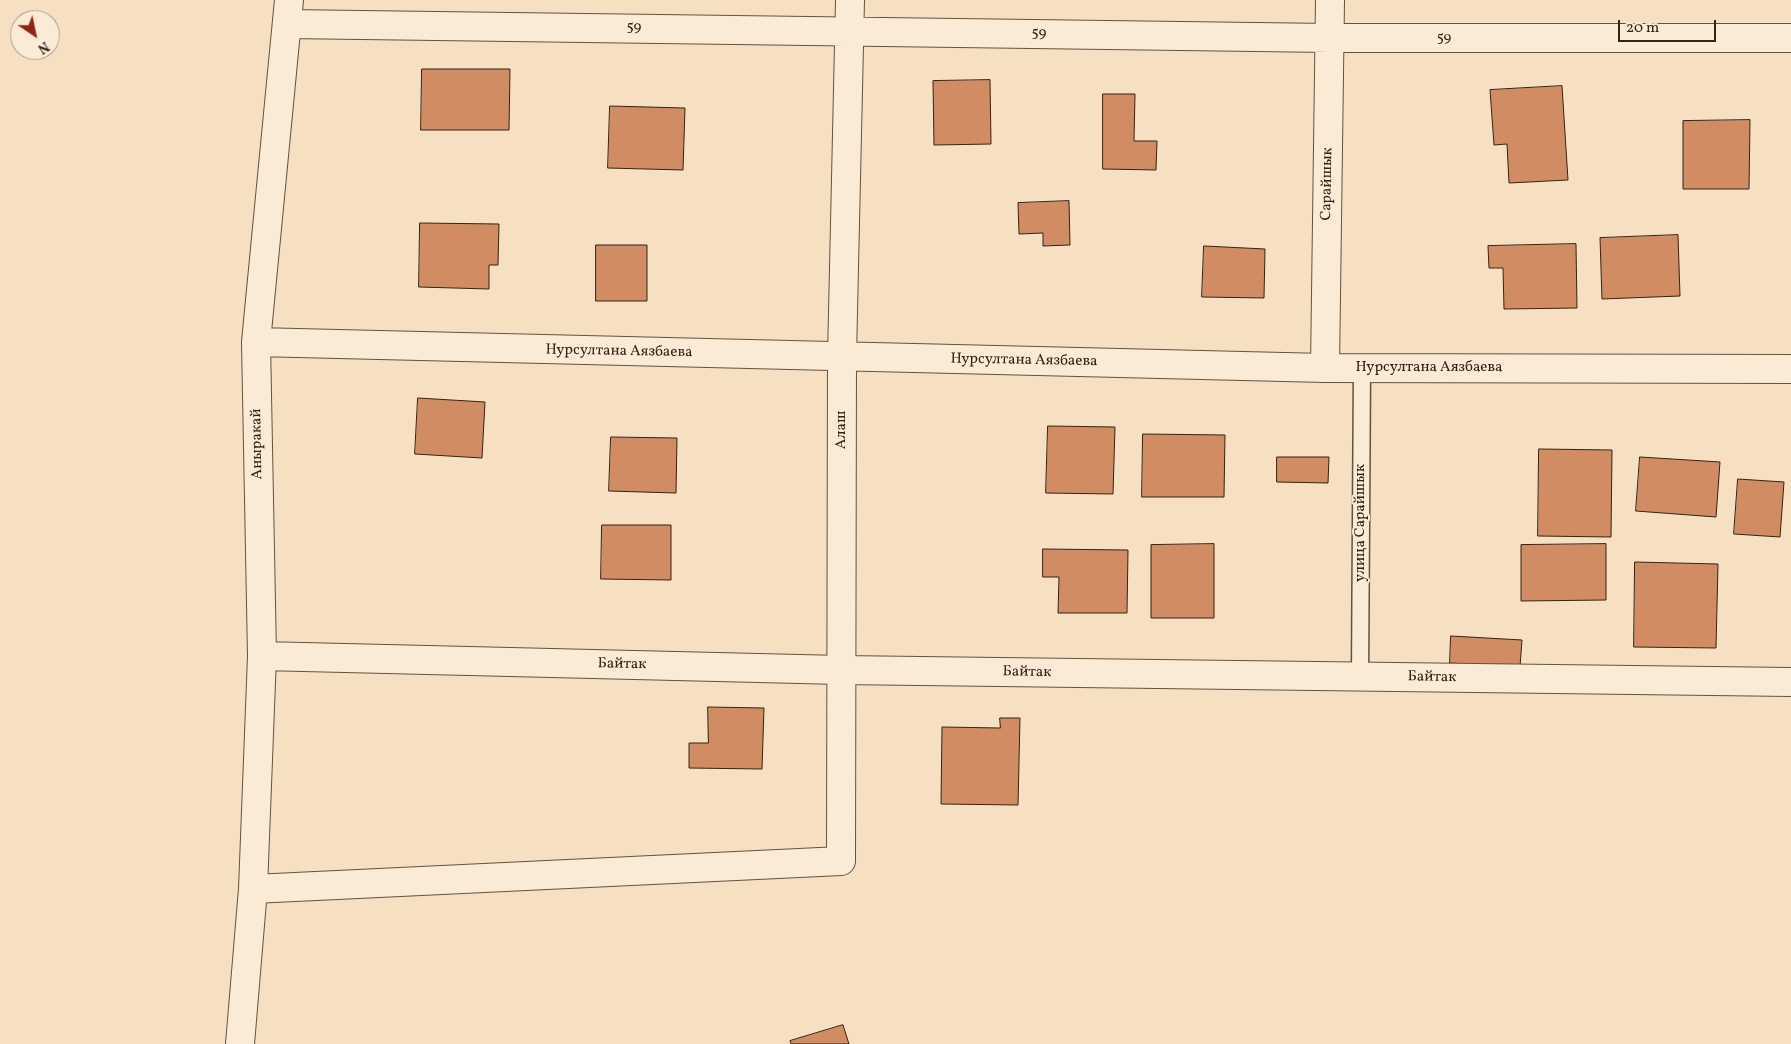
<!DOCTYPE html>
<html>
<head>
<meta charset="utf-8">
<style>
	body { margin:0 }
	#map { position:relative; width:1791px; height:1044px; overflow:hidden; background:#f7e0c1; font-family:Vollkorn,serif }
	canvas { display:block }
	.north { position:absolute; left:10px; top:10px; width:50px; height:50px; box-sizing:border-box; background:#faebd7; border:1px solid #aa9b89; border-radius:50%; rotate:146deg; font-size:14px; font-weight:700; line-height:20px; text-align:center; color:#312315 }
	.north::after { content:''; display:block; margin:auto; width:18px; height:22px; background:#8f2418; clip-path:polygon(50% 0,100% 100%,50% 72%,0 100%) }
	.scale { position:absolute; left:1618px; top:20px; width:98px; height:22px; box-sizing:border-box; border:2px solid #312315; border-top:0; padding-left:6px; font-size:15px; line-height:18px; white-space:nowrap; color:#312315; -webkit-text-stroke:4px #faebd7; paint-order:stroke }
</style>
</head>
<body>
<div id="map">
<canvas width="1791" height="1044"></canvas>
<div class="north">N</div>
<div class="scale">20 m</div>
</div>
<script>
const g = document.querySelector('canvas').getContext('2d');
g.lineJoin = 'round';
function fill(path, color) { g.fillStyle = color; g.fill(path, 'evenodd'); }
function strokePath(path, color, width, dash) { g.strokeStyle = color; g.lineWidth = width; g.lineCap = dash ? 'butt' : 'round'; g.setLineDash(dash || []); g.stroke(path); }
function write(font, color, halo, rows, align = 'center') {
  g.font = font + ' Vollkorn,serif'; g.lineWidth = 4; g.setLineDash([]); g.textBaseline = 'middle'; g.strokeStyle = halo; g.fillStyle = color; for (const [text, x, y, turn = 0] of rows) {
    g.save(); g.translate(x, y); g.rotate((+turn || 0) * Math.PI / 180); g.textAlign = isNaN(turn) ? turn : align; if (halo) g.strokeText(text, 0, 0); g.fillText(text, 0, 0); g.restore();
  }
}
const building = new Path2D(`
	M 422,69 L 510,69 L 509,130 L 421,130 Z
	M 990,80 L 991,144 L 934,145 L 933,81 Z
	M 1562,86 L 1568,180 L 1509,183 L 1507,144 L 1494,145 L 1490,90 Z
	M 1103,94 L 1135,94 L 1134,141 L 1157,141 L 1156,170 L 1103,169 Z
	M 610,106 L 685,108 L 683,170 L 608,168 Z
	M 1750,120 L 1749,189 L 1683,189 L 1683,121 Z
	M 1069,201 L 1070,245 L 1043,246 L 1043,233 L 1019,234 L 1018,203 Z
	M 420,223 L 499,224 L 498,265 L 489,265 L 489,289 L 419,287 Z
	M 1678,235 L 1680,296 L 1602,299 L 1600,238 Z
	M 1576,244 L 1577,308 L 1504,309 L 1503,268 L 1489,268 L 1488,246 Z
	M 596,245 L 647,245 L 647,301 L 596,301 Z
	M 1204,246 L 1265,249 L 1264,298 L 1202,297 Z
	M 418,398 L 485,402 L 482,458 L 415,454 Z
	M 1048,426 L 1115,427 L 1113,494 L 1046,493 Z
	M 1143,434 L 1225,435 L 1224,497 L 1142,497 Z
	M 611,437 L 677,438 L 676,493 L 609,491 Z
	M 1539,449 L 1612,450 L 1611,537 L 1538,536 Z
	M 1277,457 L 1329,457 L 1328,483 L 1277,482 Z
	M 1640,457 L 1720,462 L 1716,517 L 1636,511 Z
	M 1738,479 L 1784,482 L 1780,537 L 1734,534 Z
	M 602,525 L 671,525 L 671,580 L 601,579 Z
	M 1214,544 L 1214,618 L 1151,618 L 1151,545 Z
	M 1606,544 L 1606,600 L 1521,601 L 1521,545 Z
	M 1043,549 L 1128,550 L 1127,613 L 1058,613 L 1059,577 L 1043,577 Z
	M 1635,562 L 1718,564 L 1716,648 L 1634,647 Z
	M 1451,636 L 1522,640 L 1520,667 L 1450,663 Z
	M 708,707 L 764,708 L 762,769 L 689,768 L 689,743 L 708,743 Z
	M 1000,718 L 1020,718 L 1018,805 L 941,804 L 942,727 L 1000,728 Z
	M 843,1025 L 849,1044 L 791,1044 L 790,1041 Z`);
const lane = new Path2D(`
	M 1360,677 L 1362,368`);
const street = new Path2D(`
	M 287,24 L 1330,38 L 1791,38
	M 256,342 L 1325,368 L 1791,369
	M 1325,368 L 1330,0
	M 262,656 L 841,670 L 1791,682
	M 253,889 L 841,861 L 842,357 L 850,0
	M 240,1044 L 253,889 L 262,656 L 256,342 L 289,0`);
const streetNames = [
	["59",634,28,1],
	["59",1039,34,1],
	["59",1444,38],
	["Сарайшык",1328,184,-89],
	["Нурсултана Аязбаева",619,352,1],
	["Нурсултана Аязбаева",1024,361,1],
	["Нурсултана Аязбаева",1429,368],
	["Алаш",842,430,-90],
	["Аныракай",258,444,-91],
	["улица Сарайшык",1361,523,-90],
	["Байтак",622,665,1],
	["Байтак",1027,673,1],
	["Байтак",1432,678,1]
];
fill(building, '#d28c63');
strokePath(building, '#312315', 1);
strokePath(lane, '#625240', 19);
strokePath(street, '#625240', 30);
strokePath(lane, '#faebd7', 16);
strokePath(street, '#faebd7', 28);
write('15px', '#312315', '#faebd7', streetNames);
</script>
</body>
</html>
